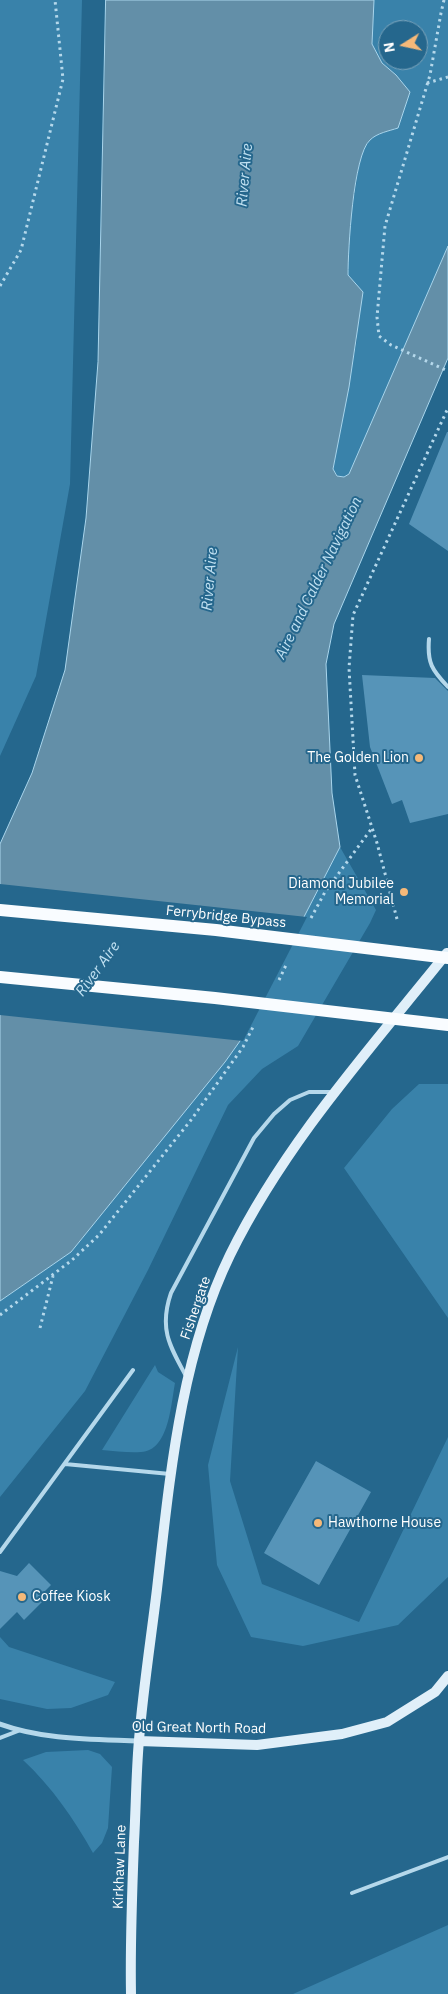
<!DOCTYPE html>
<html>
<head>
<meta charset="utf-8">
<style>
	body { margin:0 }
	#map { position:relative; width:448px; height:1994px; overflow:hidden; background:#25678d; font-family:"IBM Plex Sans",sans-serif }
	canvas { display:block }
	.north { position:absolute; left:378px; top:20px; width:50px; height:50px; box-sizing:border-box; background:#25678d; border:1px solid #7ca4bb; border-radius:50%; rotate:260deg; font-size:14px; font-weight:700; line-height:20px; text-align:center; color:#fff }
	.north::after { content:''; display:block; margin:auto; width:18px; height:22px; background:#f5b979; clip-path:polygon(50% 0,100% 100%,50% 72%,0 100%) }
</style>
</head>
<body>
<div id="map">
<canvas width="448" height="1994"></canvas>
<div class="north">N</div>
</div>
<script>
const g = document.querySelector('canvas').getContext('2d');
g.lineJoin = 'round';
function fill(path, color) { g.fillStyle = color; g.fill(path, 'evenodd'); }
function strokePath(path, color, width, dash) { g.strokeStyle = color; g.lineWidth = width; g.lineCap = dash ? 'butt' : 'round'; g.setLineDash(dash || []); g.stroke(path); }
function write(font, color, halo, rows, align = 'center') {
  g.font = font + ' "IBM Plex Sans",sans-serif'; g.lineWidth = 4; g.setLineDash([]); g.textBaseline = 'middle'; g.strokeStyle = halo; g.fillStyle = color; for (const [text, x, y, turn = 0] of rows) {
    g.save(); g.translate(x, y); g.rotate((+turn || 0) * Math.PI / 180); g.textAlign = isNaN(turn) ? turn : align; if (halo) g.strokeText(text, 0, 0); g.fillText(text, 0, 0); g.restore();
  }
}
const green = new Path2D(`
	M 0,0 L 82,0 L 70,484 L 36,676 L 0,756 Z
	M 374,0 L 448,0 L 448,246 L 349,474 L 344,477 L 338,476 L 333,469 L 357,339 L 348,275 L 348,253 L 351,217 L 361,153 L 368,141 L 376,135 L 398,128 L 396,75 L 382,63 L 372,44 ZM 388,30 L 418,30 L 418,60 L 388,60 Z
	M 340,847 L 376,910 L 370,923 L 298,1046 L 262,1069 L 228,1105 L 148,1270 L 85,1391 L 0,1497 L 0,1301 L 71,1252 L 240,1041 Z
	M 419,1084 L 448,1084 L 448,1318 L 344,1168 L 392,1109 Z
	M 238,1347 L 230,1481 L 262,1584 L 359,1622 L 448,1437 L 448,1577 L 398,1625 L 303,1646 L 251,1637 L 217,1565 L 208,1465 Z
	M 155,1365 L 158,1372 L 175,1383 C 171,1404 169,1451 141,1452 C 129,1453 115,1451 102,1450 Z
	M 0,1637 L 9,1647 L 115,1682 L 108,1695 L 71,1708 L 47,1709 L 0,1699 Z
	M 88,1750 L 100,1754 L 112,1767 L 108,1828 L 102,1843 L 93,1853 C 74,1819 52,1787 23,1760 L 46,1752 Z
	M 448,1925 L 448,1994 L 293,1994 Z`);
const water = new Path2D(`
	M 106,0 L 374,0 L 372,44 L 382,63 L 396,75 L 410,92 L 398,128 C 389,131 377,133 370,140 C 353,155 348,251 348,275 L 363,292 L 349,387 L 333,469 L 337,476 L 344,477 L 349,474 L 448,246 L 448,358 L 334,624 L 326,664 L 332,793 L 340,847 L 240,1041 L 225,1062 L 71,1252 L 0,1301 L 0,844 L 32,773 L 65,670 L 86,518 L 98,362 Z`);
const pier = new Path2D(`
	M 0,884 L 307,917 L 243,1041 L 0,1015 Z`);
const building = new Path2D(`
	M 447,432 L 448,432 L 448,551 L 409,524 Z
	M 362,675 L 435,678 L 448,691 L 448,814 L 410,823 L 402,800 L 392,804 L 370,747 Z
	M 316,1461 L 371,1492 L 319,1585 L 264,1553 Z
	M 29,1563 L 51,1585 L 41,1595 L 45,1599 L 24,1620 L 17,1612 L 0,1629 L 0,1571 L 17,1576 Z`);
const path = new Path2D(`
	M 444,0 L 441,13 L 430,75 L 385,226 L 377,317 L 379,336 L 391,345 L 448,371
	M 427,83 L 448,77
	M 0,286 L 21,250 L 63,79 L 55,0
	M 311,918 L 325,892 L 372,828
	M 397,919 L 377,843 L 355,775 L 349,668 L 353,615 L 448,408
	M 279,980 L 287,963
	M 0,1315 L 72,1260 L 99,1235 L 191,1120 L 243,1047 L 253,1027
	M 40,1328 L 53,1276`);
const service = new Path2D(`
	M 429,639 C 427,663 432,670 448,687
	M 186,1376 C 169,1345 159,1328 171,1293 L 254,1138 L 274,1114 L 290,1100 L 309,1092 L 332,1092
	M 65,1464 L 170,1474
	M 0,1552 L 133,1370
	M 0,1738 L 18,1731
	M 352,1893 L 448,1857`);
const minor = new Path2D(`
	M 0,1724 C 44,1740 92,1739 139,1741`);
const secondary = new Path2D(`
	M 139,1741 L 257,1745 L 342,1734 L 387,1722 L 435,1692 L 448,1676
	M 131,1994 C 130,1943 132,1893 134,1842 C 136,1808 136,1774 139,1740 C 143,1690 151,1639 157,1589 C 170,1477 180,1358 230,1255 C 285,1143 370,1049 447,953`);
const primaryBridge = new Path2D(`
	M 0,910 L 216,930 L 448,958
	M 0,977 L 215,998 L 448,1025`);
const markers = [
	[419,758,5,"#f5b979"],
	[404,892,5,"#f5b979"],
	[318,1523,5,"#f5b979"],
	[22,1597,5,"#f5b979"]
];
const poiNames = [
	["The Golden Lion",409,758],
	["Diamond Jubilee",394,884],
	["Memorial",394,900],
	["Hawthorne House",328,1523,"left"],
	["Coffee Kiosk",32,1597,"left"]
];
const streetNames = [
	["Ferrybridge Bypass",226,917,6],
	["Fishergate",196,1308,-71],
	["Old Great North Road",199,1728,1],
	["Kirkhaw Lane",120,1867,-88]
];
const waterNames = [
	["River Aire",245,175,-85],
	["Aire and Calder Navigation",319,578,-64],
	["River Aire",210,579,-85],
	["River Aire",98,969,-54]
];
fill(green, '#3982aa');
fill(water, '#638fa8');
strokePath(water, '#a9d5ec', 1);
fill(pier, '#25678d');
fill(building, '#5694b8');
strokePath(path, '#b5d8eb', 3, [2.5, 4]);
strokePath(service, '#b5d8eb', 4);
strokePath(minor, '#b5d8eb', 5);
strokePath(secondary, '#e0eff9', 10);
strokePath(primaryBridge, '#f9fcff', 12);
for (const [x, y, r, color] of markers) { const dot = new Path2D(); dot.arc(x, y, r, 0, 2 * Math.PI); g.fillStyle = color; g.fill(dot); strokePath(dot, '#25678d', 2); }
write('14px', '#fff', '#25678d', poiNames, 'right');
write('14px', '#fff', '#25678d', streetNames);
write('italic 15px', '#c1e1f2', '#25678d', waterNames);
</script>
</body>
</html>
